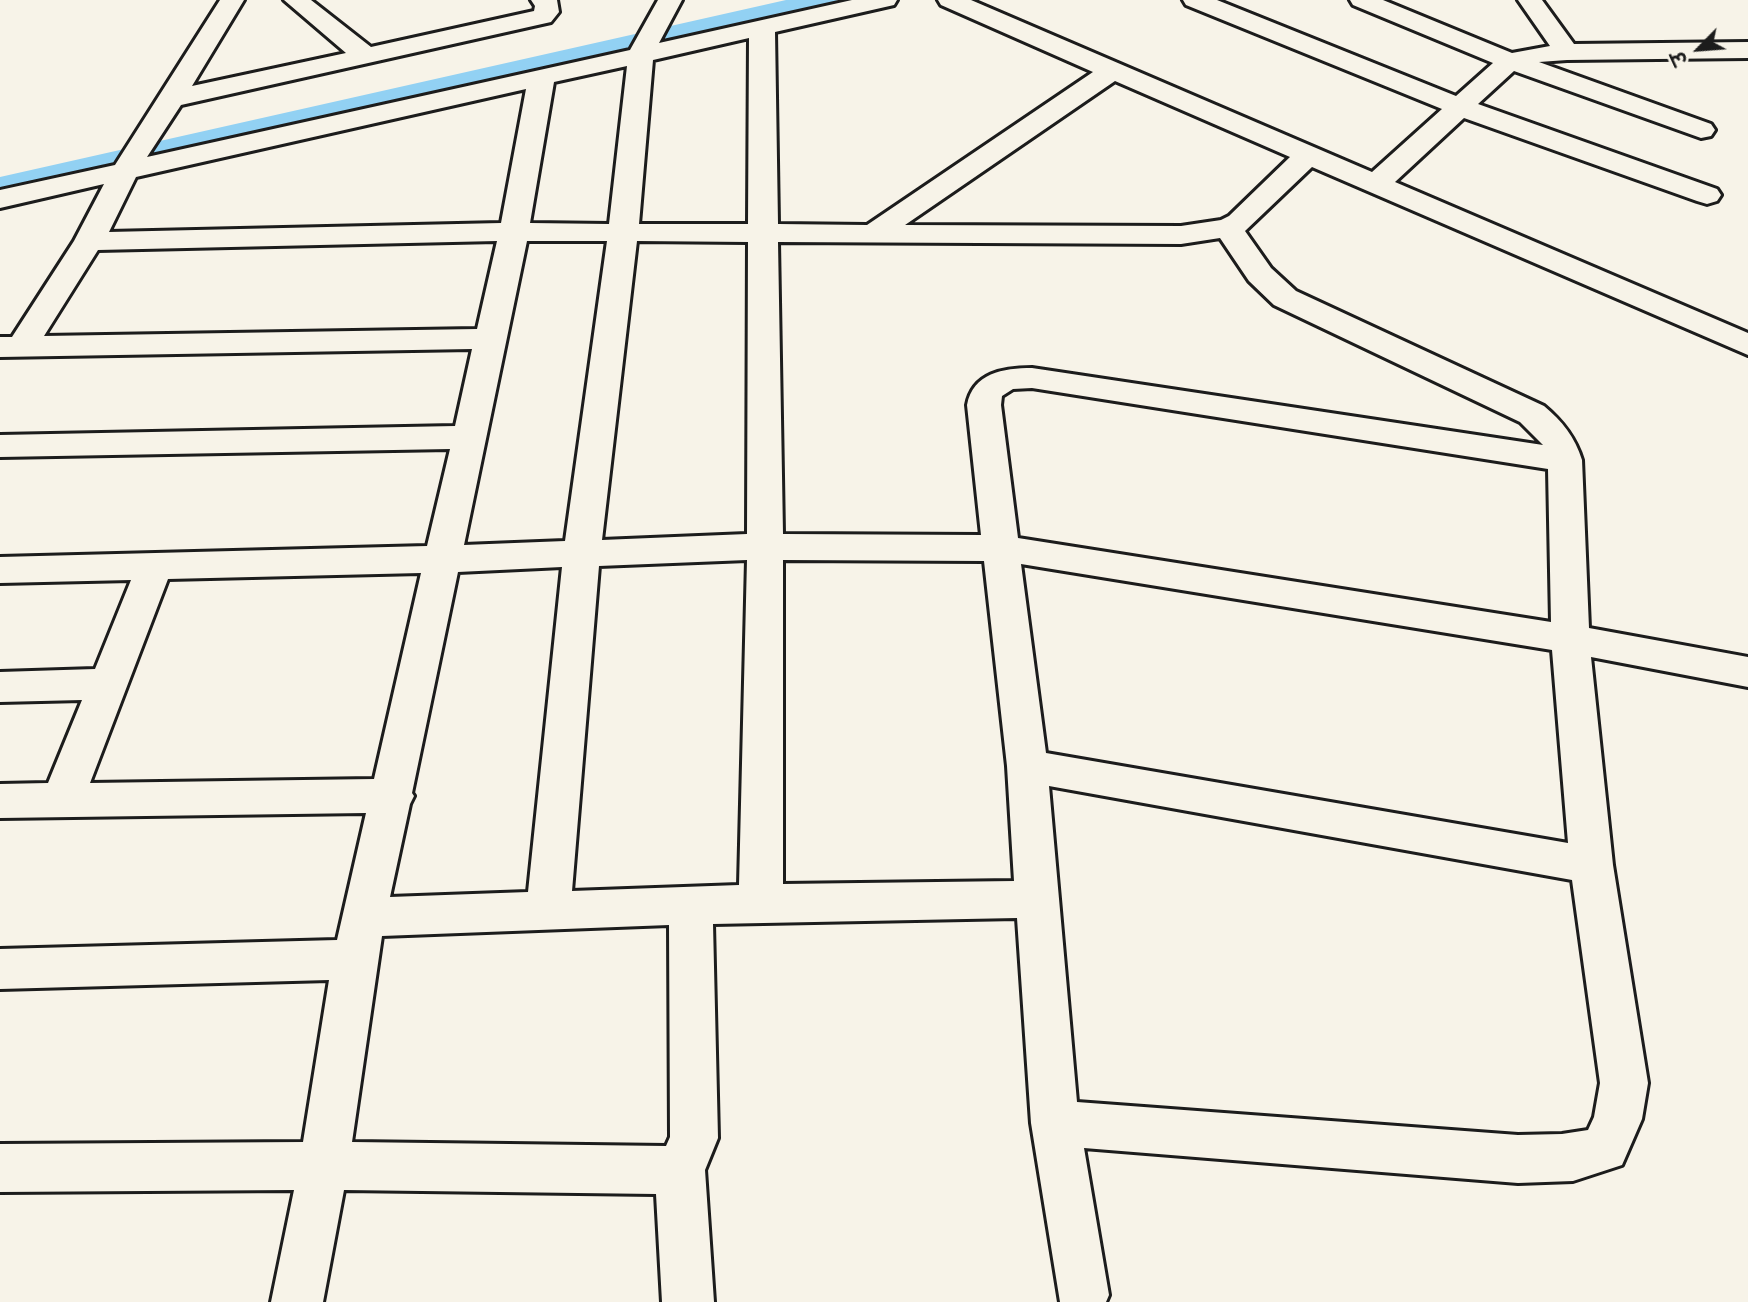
<!DOCTYPE html>
<html>
<head>
<meta charset="utf-8">
<style>
	body { margin:0 }
	#map { position:relative; width:1748px; height:1302px; overflow:hidden; background:#f7f3e8; font-family:Sriracha,"Playpen Sans Deva",sans-serif }
	canvas { display:block }
	.north { position:absolute; left:1664px; top:14px; width:70px; height:70px; -webkit-text-stroke:5px #f7f3e8; paint-order:stroke; rotate:245deg; font-size:19px; font-weight:700; line-height:28px; text-align:center; color:#1c1c1c }
	.north::after { content:''; display:block; margin:auto; width:24px; height:32px; background:#1c1c1c; clip-path:polygon(50% 0,100% 100%,50% 72%,0 100%) }
</style>
</head>
<body>
<div id="map">
<canvas width="1748" height="1302"></canvas>
<div class="north">उ</div>
</div>
<script>
const g = document.querySelector('canvas').getContext('2d');
g.lineJoin = 'round';
function fill(path, color) { g.fillStyle = color; g.fill(path, 'evenodd'); }
function strokePath(path, color, width, dash) { g.strokeStyle = color; g.lineWidth = width; g.lineCap = dash ? 'butt' : 'round'; g.setLineDash(dash || []); g.stroke(path); }
const canal = new Path2D(`
	M 786,0 L 837,0 L 833,6 L 823,8 L 0,197 L 0,177 Z`);
const minor = new Path2D(`
	M 220,0 L 244,0 L 192,86 L 346,53 L 284,0 L 311,0 L 371,47 L 534,11 L 535,6 L 531,0 L 557,0 L 559,12 L 551,22 L 542,24 L 181,105 L 147,157 L 630,50 L 658,0 L 682,0 L 659,43 L 852,0 L 897,0 L 894,5 L 775,32 L 778,224 L 867,225 L 1093,72 L 941,5 L 938,0 L 971,0 L 1372,172 L 1442,109 L 1186,5 L 1183,0 L 1217,0 L 1456,96 L 1493,63 L 1353,5 L 1350,0 L 1383,0 L 1512,53 L 1550,46 L 1518,0 L 1542,0 L 1574,44 L 1748,42 L 1748,58 L 1567,60 L 1539,62 L 1711,124 L 1715,130 L 1711,136 L 1701,138 L 1514,71 L 1478,104 L 1717,189 L 1721,195 L 1717,201 L 1707,204 L 1697,201 L 1464,118 L 1395,182 L 1748,333 L 1748,355 L 1312,167 L 1245,231 L 1271,268 L 1296,291 L 1544,406 C 1562,421 1575,437 1582,460 L 1589,628 L 1748,657 L 1748,687 L 1591,657 L 1613,865 L 1648,1083 L 1642,1119 L 1622,1165 L 1573,1181 L 1518,1183 L 1084,1148 L 1109,1295 L 1106,1302 L 1060,1302 L 1031,1123 L 1017,918 L 713,924 L 718,1138 L 705,1170 L 714,1302 L 662,1302 L 656,1194 L 344,1190 L 323,1302 L 271,1302 L 294,1190 L 0,1192 L 0,1144 L 303,1142 L 329,980 L 0,989 L 0,949 L 337,940 L 366,813 L 0,818 L 0,784 L 48,783 L 82,700 L 0,702 L 0,672 L 95,669 L 131,580 L 0,583 L 0,557 L 427,546 L 450,449 L 0,457 L 0,435 L 455,426 L 472,349 L 0,357 L 0,337 L 12,337 L 74,241 L 104,184 L 0,208 L 0,190 L 115,165 ZM 749,38 L 748,224 L 639,224 L 653,60 ZM 627,66 L 609,224 L 530,223 L 554,82 ZM 1115,81 L 1290,157 L 1229,216 L 1221,220 L 1181,226 L 905,225 ZM 526,89 L 501,223 L 109,232 L 136,177 ZM 1220,238 L 1249,281 L 1274,305 L 1520,422 L 1543,445 L 1032,368 C 1003,368 973,373 967,405 L 981,535 L 783,534 L 778,242 L 1181,244 ZM 497,241 L 477,329 L 44,336 L 98,250 ZM 527,241 L 607,241 L 565,541 L 464,545 ZM 637,241 L 748,242 L 747,534 L 602,540 ZM 1032,388 L 1548,469 L 1551,622 L 1018,538 L 1001,405 L 1002,396 L 1013,389 ZM 747,560 L 739,885 L 572,891 L 599,566 ZM 783,560 L 984,561 L 1007,766 L 1014,881 L 783,884 ZM 1021,564 L 1552,650 L 1568,843 L 1046,753 ZM 562,567 L 528,892 L 390,897 L 410,804 L 414,796 L 412,793 L 458,572 ZM 421,573 L 374,779 L 90,783 L 168,579 ZM 1049,786 L 1572,880 L 1600,1083 L 1594,1117 L 1588,1130 L 1562,1134 L 1518,1135 L 1077,1102 ZM 669,925 L 670,1137 L 666,1146 L 352,1142 L 382,936 Z`);
fill(canal, '#92d1f3');
strokePath(minor, '#1c1c1c', 6);
fill(minor, '#f7f3e8');
</script>
</body>
</html>
